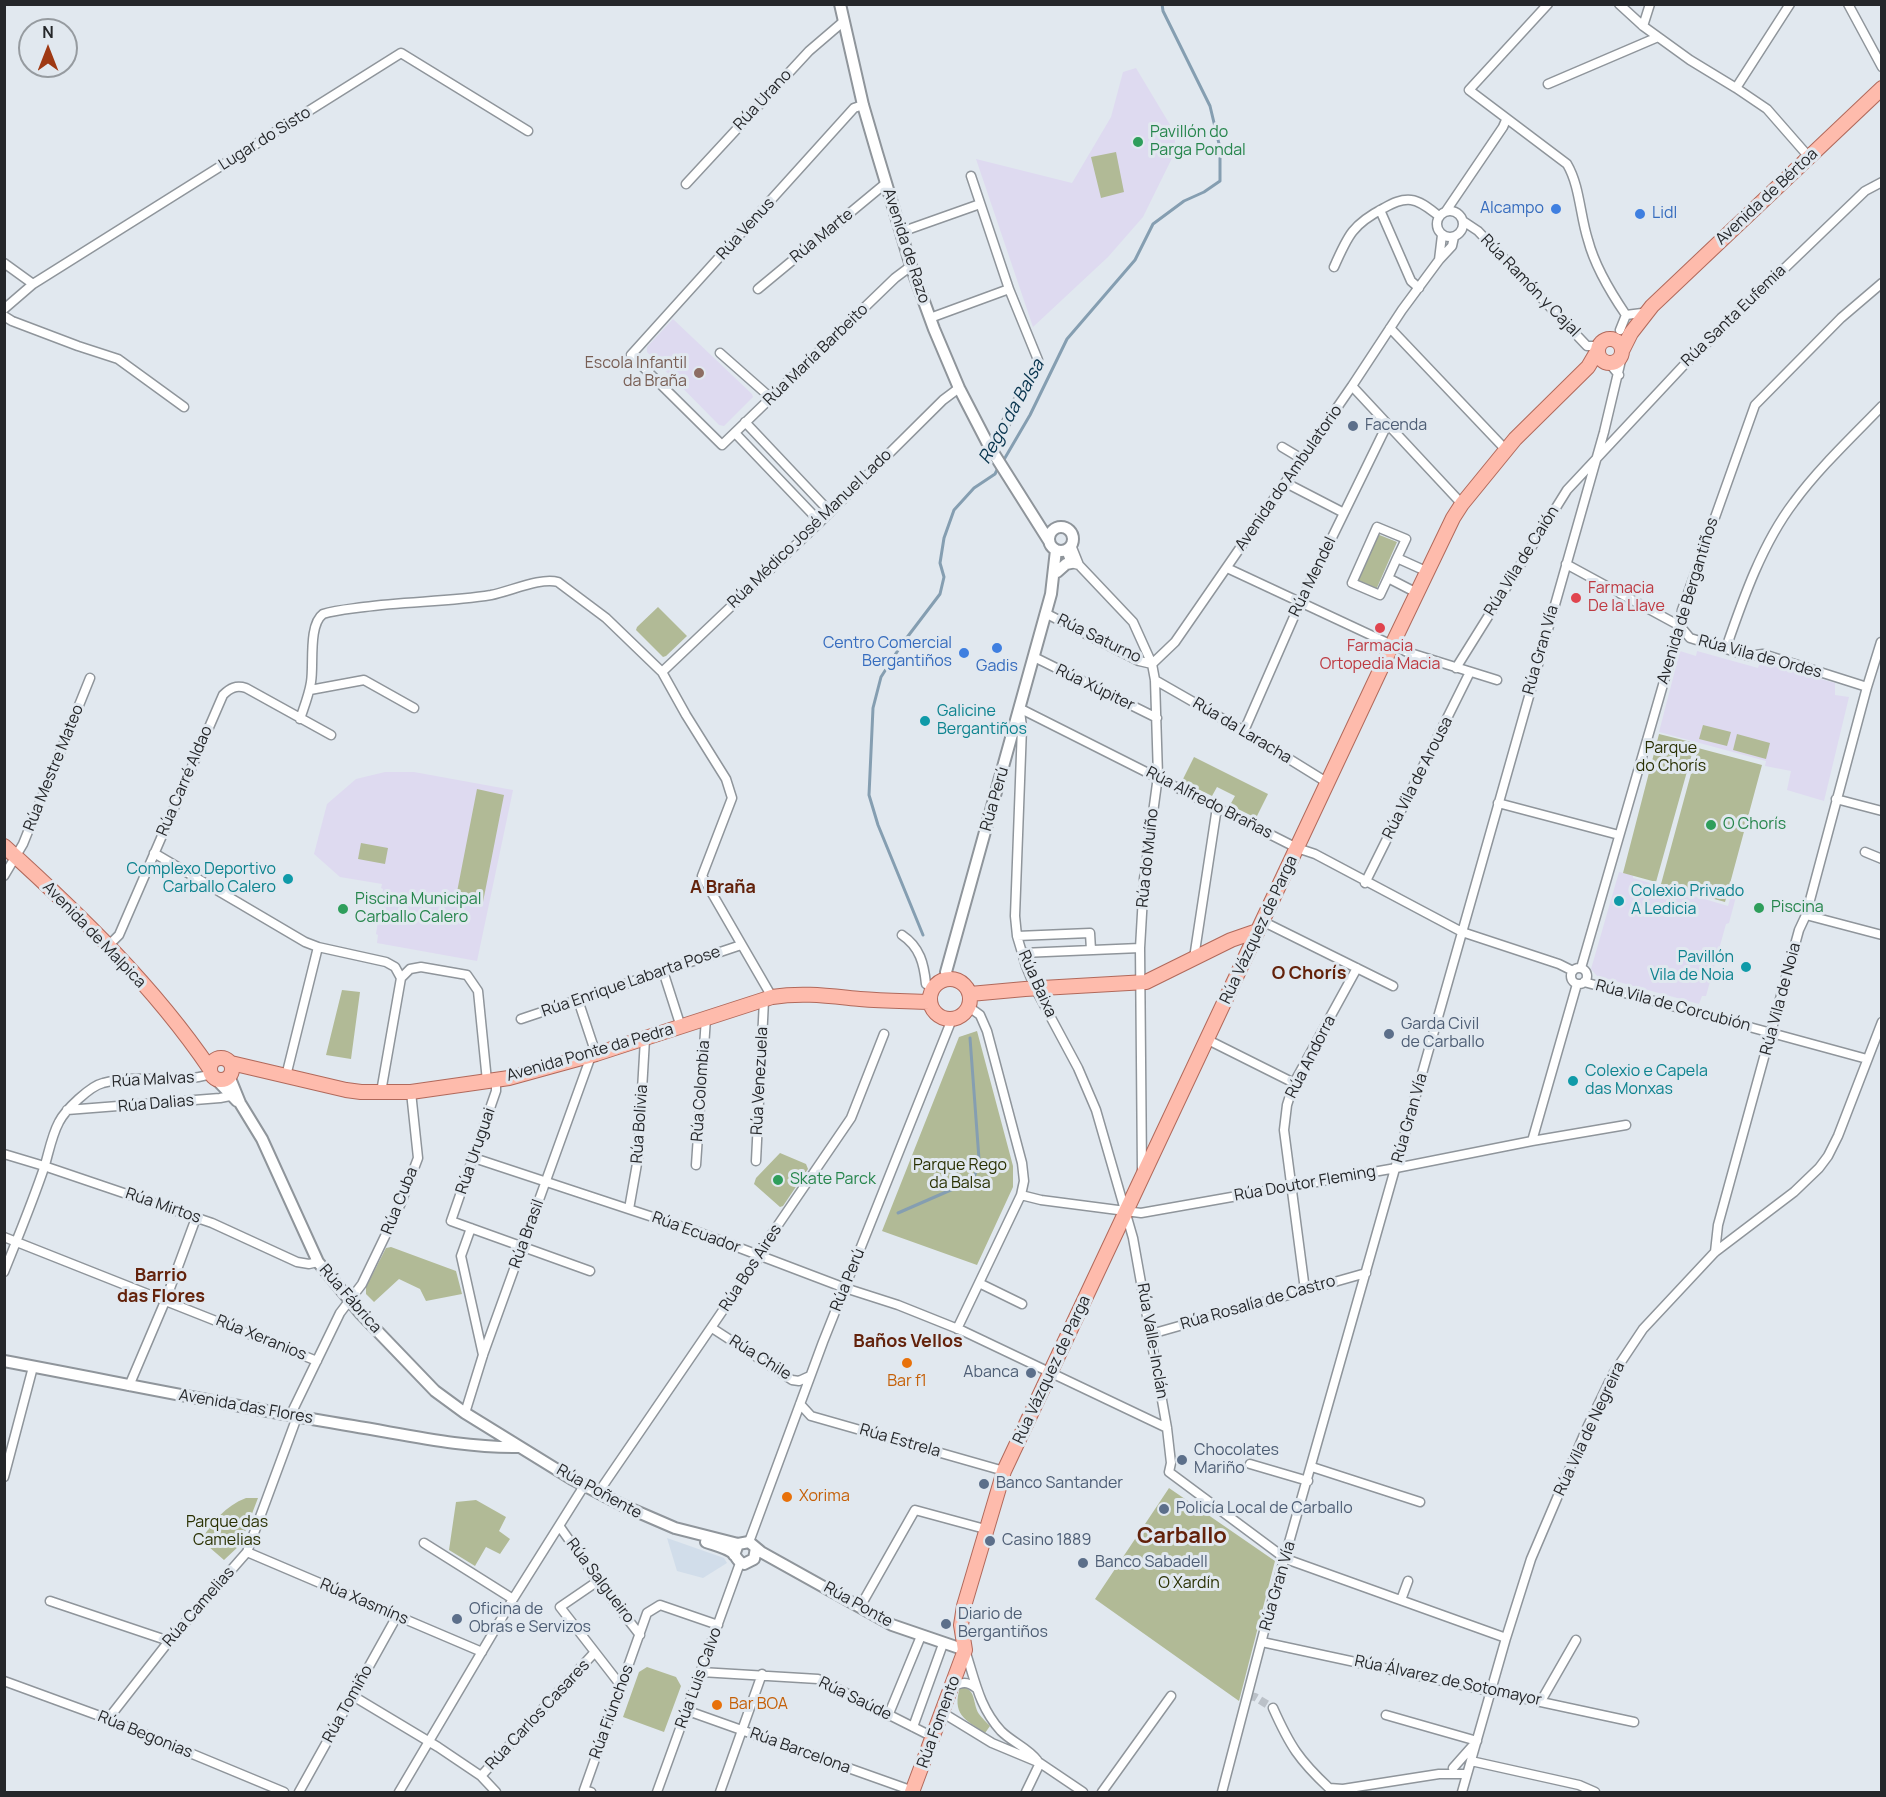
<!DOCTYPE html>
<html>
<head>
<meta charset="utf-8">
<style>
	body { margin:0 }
	#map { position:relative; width:1886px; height:1797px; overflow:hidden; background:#e1e8ef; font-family:Manrope,sans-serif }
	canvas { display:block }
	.frame { position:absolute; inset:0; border:6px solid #25272a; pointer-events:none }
	.north { position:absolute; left:18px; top:18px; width:60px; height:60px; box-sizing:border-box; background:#e1e8ef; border:2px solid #969ba0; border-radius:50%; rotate:0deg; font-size:16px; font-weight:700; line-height:24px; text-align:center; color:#25272a }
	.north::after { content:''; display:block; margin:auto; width:21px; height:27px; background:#9f3913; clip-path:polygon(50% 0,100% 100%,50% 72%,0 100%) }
</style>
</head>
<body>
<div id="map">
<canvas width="1886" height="1797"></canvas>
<div class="frame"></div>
<div class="north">N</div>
</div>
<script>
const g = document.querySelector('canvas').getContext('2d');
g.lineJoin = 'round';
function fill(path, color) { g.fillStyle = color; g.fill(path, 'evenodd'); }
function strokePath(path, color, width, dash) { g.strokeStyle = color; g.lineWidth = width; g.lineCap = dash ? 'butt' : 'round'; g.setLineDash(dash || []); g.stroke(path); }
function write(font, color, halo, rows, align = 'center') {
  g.font = font + ' Manrope,sans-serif'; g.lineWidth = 6; g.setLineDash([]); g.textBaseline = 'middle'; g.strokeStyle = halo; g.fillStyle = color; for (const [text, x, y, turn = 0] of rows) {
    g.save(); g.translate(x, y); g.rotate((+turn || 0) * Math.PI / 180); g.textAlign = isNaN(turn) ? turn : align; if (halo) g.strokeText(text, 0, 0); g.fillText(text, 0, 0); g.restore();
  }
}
const built = new Path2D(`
	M 667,1538 L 724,1558 L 727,1563 L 703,1578 L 677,1571 Z`);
const education = new Path2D(`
	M 1136,68 L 1175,133 L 1175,152 L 1143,217 L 1108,257 L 1033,327 L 976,159 L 1072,183 L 1111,117 L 1123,72 Z
	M 673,319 L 752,394 L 753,397 L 724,426 L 719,425 L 647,352 L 647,347 Z
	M 1680,651 L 1696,656 L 1697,651 L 1758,668 L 1760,662 L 1835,683 L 1835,695 L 1849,697 L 1824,801 L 1787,790 L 1791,771 L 1765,766 L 1766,761 L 1659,732 Z
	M 385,772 L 414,772 L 513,790 L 477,961 L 377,943 L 378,935 L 376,934 L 383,889 L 381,888 L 382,884 L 340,877 L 314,854 L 327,804 L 356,779 Z
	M 1619,872 L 1633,875 L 1633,878 L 1728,906 L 1732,892 L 1737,893 L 1729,923 L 1726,924 L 1706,996 L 1702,996 L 1699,1004 L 1597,976 L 1591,969 Z`);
const green = new Path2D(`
	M 1116,152 L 1124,192 L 1101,198 L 1091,157 Z
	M 1377,534 L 1397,542 L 1376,590 L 1357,582 Z
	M 658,607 L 687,636 L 666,656 L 663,657 L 636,630 L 637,627 Z
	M 1703,725 L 1731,732 L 1727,746 L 1699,739 Z
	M 1659,734 L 1695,743 L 1656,882 L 1623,873 Z
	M 1737,734 L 1770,743 L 1766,759 L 1733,750 Z
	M 1698,748 L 1762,765 L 1725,902 L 1661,884 Z
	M 1194,757 L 1268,794 L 1256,818 L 1230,805 L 1235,796 L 1217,787 L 1212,796 L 1182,781 Z
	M 477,789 L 504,795 L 483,902 L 456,897 Z
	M 361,843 L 388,848 L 385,864 L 358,859 Z
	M 342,990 L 360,992 L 351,1059 L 326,1055 Z
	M 977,1031 L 1013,1166 L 1013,1187 L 977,1265 L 882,1231 L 959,1037 Z
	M 780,1153 L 806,1164 L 808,1169 L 783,1206 L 780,1207 L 754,1184 L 756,1178 Z
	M 391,1247 L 456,1271 L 462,1294 L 426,1301 L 420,1289 L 399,1279 L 374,1302 L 366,1294 L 366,1287 L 386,1248 Z
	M 1169,1488 L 1275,1561 L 1239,1701 L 1095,1599 Z
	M 246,1498 L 258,1498 L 240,1545 L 224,1560 L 201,1540 C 213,1522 225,1506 246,1498 Z
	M 476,1500 L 506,1517 L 499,1531 L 510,1539 L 500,1554 L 486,1547 L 475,1566 L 449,1550 L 456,1502 Z
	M 647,1667 L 676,1677 L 681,1686 L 664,1732 L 623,1717 L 639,1672 Z
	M 960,1687 C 977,1688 972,1703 979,1714 C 982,1718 986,1722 990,1726 L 985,1733 C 964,1719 952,1714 960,1687 Z`);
const stream = new Path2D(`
	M 1002,463 L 1030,415 L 1067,339 L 1135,260 L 1153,224 L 1184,201 L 1204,192 L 1220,181 L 1220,148 L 1210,106 L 1163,11 L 1162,4
	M 923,935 L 878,825 L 869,795 L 873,708 L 881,677 L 902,644 L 940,594 L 944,577 L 940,563 L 944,538 L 954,510 L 974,488 L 995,474 L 998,468
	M 898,1213 L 960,1186 C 975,1184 976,1172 979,1159 L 970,1038`);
const minorTunnel = new Path2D(`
	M 1249,1696 L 1255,1697 L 1273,1708`);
const minor = new Path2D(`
	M 1548,4 L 1469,90 L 1567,164 C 1580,186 1580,216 1588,240 C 1595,267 1611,293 1626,315
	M 1619,4 L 1643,26 L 1690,60 L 1736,88 L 1767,109 L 1809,157
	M 1848,4 L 1882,67
	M 1643,26 L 1650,4
	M 1548,84 L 1658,37
	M 1736,88 L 1790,4
	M 863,105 L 854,108 L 631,355 L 722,445 L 895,278 L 911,266
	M 971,176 L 1009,289 L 1038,360 L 1037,366 L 997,439 L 989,446
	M 686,184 L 809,51 L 844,21
	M 1380,210 L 1411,281 L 1419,288
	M1437 224a13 13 0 1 1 26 0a13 13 0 1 1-26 0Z
	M 1446,211 L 1503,127 L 1506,120
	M 1463,221 L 1478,231 L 1587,346 L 1599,346
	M 901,232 L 980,204
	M 1439,260 L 1442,235
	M 4,263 L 33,284 L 401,53 L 528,131
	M 1334,267 C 1348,235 1353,224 1384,208 C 1393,203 1401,199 1411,200 C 1421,201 1431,210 1439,216
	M 758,289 L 886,183
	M 4,309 L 33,284
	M 1626,315 L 1642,313
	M 4,316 L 12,321 L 78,346 L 118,359 L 184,407
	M 930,318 L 1009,289
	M 1390,328 L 1506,450
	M 1620,330 L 1626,315
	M 720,353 L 771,398
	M 1610,364 L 1619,375
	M 1352,386 L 1462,504
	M 745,422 L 830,512
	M 735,433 L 820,522
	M 1282,447 L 1302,459
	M 1286,483 L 1344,513
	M 1071,545 L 1079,565
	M 1066,550 L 1071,563 L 1079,565 L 1133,622 L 1152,664 L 1155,680 L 1158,776 L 1144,879 L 1140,948 L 1142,1171
	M 1566,564 L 1680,626 L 1690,638 L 1749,656 L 1763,654 L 1867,687
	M 1227,568 L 1407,652 L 1497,680
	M 1388,578 L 1397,558
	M 1417,593 L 1388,578 L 1380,595 L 1352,583 L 1377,527 L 1406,539 L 1397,558 L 1428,572
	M 1045,613 L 1139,661 L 1152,664
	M 1726,648 C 1743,599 1762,544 1794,502 C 1818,469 1853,436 1882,406
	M 1034,657 L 1157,718
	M 1152,664 L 1175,642 L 1352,386 L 1402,310 L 1439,260 L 1452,246 L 1454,237
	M 1456,668 L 1567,490 L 1684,365 L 1865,191 L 1882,182
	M 662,672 L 820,522 L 943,400 L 959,388
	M 1155,680 L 1244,731 L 1328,783
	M 310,690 L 364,680 L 414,708
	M 1019,708 L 1297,848 L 1315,854 L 1462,932 L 1559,964 L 1573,971
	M 1020,711 L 1022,727 L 1015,916 L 1017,936 L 1026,966 L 1035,988 L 1078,1068 L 1096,1110 L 1133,1238 L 1167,1428 L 1171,1463 L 1169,1472 L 1286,1559 L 1506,1638
	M 300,719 C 304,707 309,695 311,682 C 314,665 308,625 323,614 C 336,610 350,609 364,607 C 406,601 449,602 491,595 C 511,591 541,577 558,582 L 606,618 L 662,672 L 686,715 L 726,779 L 732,798 L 702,876 L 772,997
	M 1244,731 L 1300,603 L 1387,425
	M 1836,799 L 1882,811
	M 1498,803 L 1619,835
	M 1865,852 L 1882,859
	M 154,853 L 305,942 L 318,947 L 386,962 L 395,967 L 401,978
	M 4,876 L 23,844 L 90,678
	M 1365,883 L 1470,672
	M 1806,915 L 1882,935
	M 1262,921 L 1393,986
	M 902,935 C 920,947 924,964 926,984 L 933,988
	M 1017,936 L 1090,933 L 1091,950
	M 109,945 L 119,935 L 223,695 C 230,688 236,685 246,688 L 331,735
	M 1022,953 L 1140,948
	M 1194,958 L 1217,807
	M 1581,968 L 1680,626 L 1682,610 L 1755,405 L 1841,318 L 1882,283
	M1571 976a8 8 0 1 1 16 0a8 8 0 1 1-16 0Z
	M 663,971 L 681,1027
	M 401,978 L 410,969 L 421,967 L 467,975 L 478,991 L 487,1081
	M 1584,982 L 1867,1059
	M 578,1000 L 596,1054
	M 521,1019 L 741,945
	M 1208,1040 L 1294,1083
	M 286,1076 L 318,947
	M 496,1079 L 496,1091 L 451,1221 L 590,1271
	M 381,1092 L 401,978
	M 67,1110 L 220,1098 L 230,1096
	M 1532,1141 L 1577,984
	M 4,1154 L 44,1166 L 212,1223 L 297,1262 L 309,1264 L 318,1262
	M 474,1158 L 695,1231 L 845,1288 L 898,1305 L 963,1331 L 1167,1428
	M 756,1161 L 764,1000
	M 696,1165 L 706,1018
	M 1021,1195 L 1041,1200 L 1141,1213 L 1396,1168 L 1532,1141 L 1626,1125
	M 629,1209 L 638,1158 L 645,1039
	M 471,1228 L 461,1256 L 483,1355
	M 4,1237 L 317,1361
	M 1715,1252 L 1718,1225 L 1799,930 L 1806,915 L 1867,687 L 1881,642
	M 4,1272 C 18,1237 33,1201 45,1165 C 49,1151 52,1135 59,1122 C 65,1110 90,1086 103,1083 C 138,1073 176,1085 211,1074
	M 979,1283 L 1022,1304
	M 1305,1290 L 1284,1130 L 1287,1105 L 1294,1083 L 1357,968
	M 712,1328 L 792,1380 L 799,1381 L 810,1376
	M 957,1329 L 1021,1195 L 1024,1181 L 1022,1163 L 987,1031 L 980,1015 L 969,1007
	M 1151,1334 L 1366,1273
	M 129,1386 L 166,1299 L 196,1218
	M 800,1404 L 811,1416 L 1004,1471
	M 465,1413 L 483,1355 L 591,1056
	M 290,1416 L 340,1313 L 362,1284 L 401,1203 L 418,1158 L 411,1092
	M 1250,1464 L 1308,1481
	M 1312,1467 L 1420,1502
	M 4,1477 L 33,1367
	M 598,1493 L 756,1262 L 765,1244 L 851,1118 L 884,1034
	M 560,1527 L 598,1581 L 640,1635
	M 749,1542 L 823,1342 L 952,1019
	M 424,1543 L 513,1599
	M 247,1552 L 482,1652
	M 598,1581 L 560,1607 L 622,1687
	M 1401,1600 L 1408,1581
	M 50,1601 L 169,1641
	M 860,1607 L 915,1510 L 985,1529
	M 1262,1642 L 1634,1722
	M 965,1650 C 975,1680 979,1707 1001,1731 C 1012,1742 1028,1748 1037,1760
	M 701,1672 L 818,1679 L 933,1737
	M 4,1681 L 108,1719 L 284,1792
	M 952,1687 C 962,1682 967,1681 976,1688
	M 353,1696 L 438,1747 L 481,1776 L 496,1792
	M 1541,1701 L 1576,1640
	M 1273,1708 C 1290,1746 1299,1760 1329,1788 L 1343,1789 L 1439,1774 L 1467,1774
	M 688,1711 L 913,1791
	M 943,1713 L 992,1743 L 1040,1763 L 1083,1792
	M 1386,1715 L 1477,1741 L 1453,1768
	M 888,1716 L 921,1636
	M 108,1719 L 169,1641 L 247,1552 L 297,1417
	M 913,1727 L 943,1644
	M 1471,1761 L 1579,1785 L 1595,1792
	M 481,1776 L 594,1653
	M 299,1792 L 397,1616
	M 399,1792 L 513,1599 L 584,1486
	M 591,1792 L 584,1790 L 647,1613 L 660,1605 L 718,1625
	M 657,1792 L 740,1563
	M 720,1792 L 762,1674
	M 1026,1792 L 1040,1763
	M 1102,1792 L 1171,1696
	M 1222,1792 L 1267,1620 L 1604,432 L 1622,356
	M 1462,1792 L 1506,1638 L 1531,1559 L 1586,1430 L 1613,1374 L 1643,1329 L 1715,1252 L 1794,1192 L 1819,1168 L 1828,1156 L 1838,1136 L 1882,1022`);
const tertiary = new Path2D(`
	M 840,4 L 863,105 L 877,153 L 911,266 L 934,329 L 959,388 L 989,446 L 1049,541
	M1049 539a12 12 0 1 1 24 0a12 12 0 1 1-24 0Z
	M 1057,572 L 1066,564 L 1071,563
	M 949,979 L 946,972 L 1051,594 L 1056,550
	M 229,1076 L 240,1103 L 262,1139 L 318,1262 L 361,1314 L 435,1391 L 465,1413 L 572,1479 L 624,1506 L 675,1528 L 738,1544
	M 215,1078 L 237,1101
	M 4,1361 C 121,1383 236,1407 353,1426 C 408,1435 463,1448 519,1447
	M 706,1542 C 714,1545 728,1548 734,1554 C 738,1559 737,1561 744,1564 L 754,1559 L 756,1548
	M 734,1555 L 738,1544 L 749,1542 L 761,1552 L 892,1625 L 965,1650`);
const primary = new Path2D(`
	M1598 351a12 12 0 1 1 24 0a12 12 0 1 1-24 0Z
	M 1623,349 L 1631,333 L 1652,306 L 1882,88
	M 4,846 C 79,914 153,985 210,1069
	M930 999a20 20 0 1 1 40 0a20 20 0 1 1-40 0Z
	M 970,994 L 1025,989 L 1146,982 L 1231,940 L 1257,931
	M210 1069a11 11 0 1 1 22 0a11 11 0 1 1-22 0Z
	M 231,1063 L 346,1090 L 361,1092 L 411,1092 L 509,1078 L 596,1054 L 772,997 C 803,992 829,996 860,999 C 884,1001 907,1001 930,1002
	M 912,1792 L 965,1650 L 961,1625 L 964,1606 L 1004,1471 L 1392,645 L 1453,518 L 1462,504 L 1515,439 L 1588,367 L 1598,350`);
const markers = [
	[1138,142,6,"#2e9e5b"],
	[1556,209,6,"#3f7fe0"],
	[1640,214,6,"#3f7fe0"],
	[699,373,6,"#8d6e63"],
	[1353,426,6,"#5c6f8a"],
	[1576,598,6,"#e0444e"],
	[1380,628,6,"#e0444e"],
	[997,648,6,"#3f7fe0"],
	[964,653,6,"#3f7fe0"],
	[925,721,6,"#0f9aa8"],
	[1711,825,6,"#2e9e5b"],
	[288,879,6,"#0f9aa8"],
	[1619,901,6,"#0f9aa8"],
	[1759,908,6,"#2e9e5b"],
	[343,909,6,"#2e9e5b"],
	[1746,967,6,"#0f9aa8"],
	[1389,1034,6,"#5c6f8a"],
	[1573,1081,6,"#0f9aa8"],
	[778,1180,6,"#2e9e5b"],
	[907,1363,6,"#e8710a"],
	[1031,1373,6,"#5c6f8a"],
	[1182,1460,6,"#5c6f8a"],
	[984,1484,6,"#5c6f8a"],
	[787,1497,6,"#e8710a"],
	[1164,1509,6,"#5c6f8a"],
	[990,1541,6,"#5c6f8a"],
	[1083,1563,6,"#5c6f8a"],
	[457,1619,6,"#5c6f8a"],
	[946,1624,6,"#5c6f8a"],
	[717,1705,6,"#e8710a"]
];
const streetNames = [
	["Rúa Urano",763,100,-47],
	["Lugar do Sisto",265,139,-32],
	["Avenida de Bértoa",1767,197,-43],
	["Rúa Venus",746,229,-48],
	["Rúa Marte",822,236,-39],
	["Avenida de Razo",906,246,72],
	["Rúa Ramón y Cajal",1530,286,46],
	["Rúa Santa Eufemia",1734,316,-44],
	["Rúa María Barbeito",816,355,-44],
	["Avenida do Ambulatorio",1289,478,-55],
	["Rúa Médico José Manuel Lado",810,529,-44],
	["Rúa Vila de Caión",1522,561,-58],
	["Rúa Mendel",1313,577,-64],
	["Avenida de Bergantiños",1688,601,-73],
	["Rúa Saturno",1099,639,26],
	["Rúa Gran Vía",1541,650,-74],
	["Rúa Vila de Ordes",1760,657,15],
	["Rúa Xúpiter",1095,688,26],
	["Rúa da Laracha",1242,731,31],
	["Rúa Mestre Mateo",54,768,-68],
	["Rúa Vila de Arousa",1418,778,-63],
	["Rúa Carré Aldao",185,781,-67],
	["Rúa Perú",995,799,-74],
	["Rúa Alfredo Brañas",1209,803,27],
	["Rúa do Muíño",1148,858,-84],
	["Rúa Vázquez de Parga",1259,930,-65],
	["Avenida de Malpica",94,935,46],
	["Rúa Enrique Labarta Pose",631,982,-19],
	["Rúa Baixa",1037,984,66],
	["Rúa Vila de Noia",1781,999,-75],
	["Rúa Vila de Corcubión",1673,1006,15],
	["Avenida Ponte da Pedra",590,1053,-16],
	["Rúa Andorra",1311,1057,-63],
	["Rúa Malvas",153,1080,-3],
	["Rúa Venezuela",760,1081,-87],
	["Rúa Colombia",701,1091,-86],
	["Rúa Dalias",156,1104,-5],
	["Rúa Gran Vía",1410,1118,-74],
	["Rúa Bolivia",640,1124,-86],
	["Rúa Uruguai",476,1151,-71],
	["Rúa Doutor Fleming",1305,1184,-10],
	["Rúa Cuba",400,1201,-68],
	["Rúa Mirtos",163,1206,19],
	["Rúa Ecuador",696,1233,20],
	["Rúa Brasil",527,1234,-70],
	["Rúa Bos Aires",751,1268,-57],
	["Rúa Perú",848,1280,-68],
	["Rúa Fábrica",350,1299,49],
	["Rúa Rosalía de Castro",1258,1303,-16],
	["Rúa Xeranios",261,1338,22],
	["Rúa Valle-Inclán",1152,1341,80],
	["Rúa Chile",760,1358,32],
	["Rúa Vázquez de Parga",1052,1370,-65],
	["Avenida das Flores",246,1407,10],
	["Rúa Vila de Negreira",1590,1429,-65],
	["Rúa Estrela",900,1441,16],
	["Rúa Poñente",599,1492,29],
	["Rúa Salgueiro",600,1581,53],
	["Rúa Gran Vía",1278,1586,-74],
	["Rúa Xasmíns",364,1602,23],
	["Rúa Ponte",858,1605,29],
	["Rúa Camelias",199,1607,-49],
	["Rúa Luis Calvo",699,1678,-70],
	["Rúa Álvarez de Sotomayor",1448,1681,12],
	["Rúa Saúde",855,1699,26],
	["Rúa Tomiño",348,1704,-61],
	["Rúa Fiúnchos",612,1712,-70],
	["Rúa Carlos Casares",538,1715,-47],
	["Rúa Fomento",939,1722,-70],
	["Rúa Begonias",145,1735,22],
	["Rúa Barcelona",800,1751,20]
];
const leisureNames = [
	["Pavillón do",1150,133],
	["Parga Pondal",1150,151],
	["O Chorís",1723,825],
	["Piscina Municipal",355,900],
	["Carballo Calero",355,918],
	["Piscina",1771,908],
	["Skate Parck",790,1180]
];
const shopNames = [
	["Alcampo",1544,209],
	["Lidl",1652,214,"left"],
	["Centro Comercial",952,644],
	["Bergantiños",952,662],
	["Gadis",997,667,"center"]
];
const educationNames = [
	["Escola Infantil",687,364],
	["da Braña",687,382]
];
const serviceNames = [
	["Facenda",1365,426],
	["Garda Civil",1401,1025],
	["de Carballo",1401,1043],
	["Abanca",1019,1373,"right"],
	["Chocolates",1194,1451],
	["Mariño",1194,1469],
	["Banco Santander",996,1484],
	["Policía Local de Carballo",1176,1509],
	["Casino 1889",1002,1541],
	["Banco Sabadell",1095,1563],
	["Oficina de",469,1610],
	["Obras e Servizos",469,1628],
	["Diario de",958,1615],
	["Bergantiños",958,1633]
];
const healthNames = [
	["Farmacia",1588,589],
	["De la Llave",1588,607],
	["Farmacia",1380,647,"center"],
	["Ortopedia Macia",1380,665,"center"]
];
const cultureNames = [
	["Galicine",937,712],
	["Bergantiños",937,730],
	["Complexo Deportivo",276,870,"right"],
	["Carballo Calero",276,888,"right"],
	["Colexio Privado",1631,892],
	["A Ledicia",1631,910],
	["Pavillón",1734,958,"right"],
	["Vila de Noia",1734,976,"right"],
	["Colexio e Capela",1585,1072],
	["das Monxas",1585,1090]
];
const parkNames = [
	["Parque",1671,749],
	["do Chorís",1671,767],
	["Parque Rego",960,1166],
	["da Balsa",960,1184],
	["Parque das",227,1523],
	["Camelias",227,1541],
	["O Xardín",1189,1584]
];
const foodNames = [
	["Bar f1",907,1382,"center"],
	["Xorima",799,1497],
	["Bar BOA",729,1705]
];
const waterNames = [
	["Rego da Balsa",1012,412,-61]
];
const neighbourhoodNames = [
	["A Braña",723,888],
	["O Chorís",1309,974],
	["Barrio",161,1276],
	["das Flores",161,1297],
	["Baños Vellos",908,1342]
];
const districtNames = [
	["Carballo",1182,1537]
];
fill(built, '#d1ddea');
fill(education, '#dedaf0');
fill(green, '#b1ba96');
strokePath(stream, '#859eb1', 3);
strokePath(minorTunnel, '#bbc1c8', 8, [8, 4]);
strokePath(minor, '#8f959b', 11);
strokePath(tertiary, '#8f959b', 14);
strokePath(primary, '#b1695b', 16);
strokePath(minor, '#fff', 8);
strokePath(tertiary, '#fff', 10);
strokePath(primary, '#febbac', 14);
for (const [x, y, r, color] of markers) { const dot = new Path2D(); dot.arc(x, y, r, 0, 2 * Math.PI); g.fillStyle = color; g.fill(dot); strokePath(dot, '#e1e8ef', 2); }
write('16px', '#25272a', '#e1e8ef', streetNames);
write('16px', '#27864d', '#e1e8ef', leisureNames, 'left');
write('16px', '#366cbe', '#e1e8ef', shopNames, 'right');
write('16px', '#785e54', '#e1e8ef', educationNames, 'right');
write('16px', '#4e5e75', '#e1e8ef', serviceNames, 'left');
write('16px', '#be3a42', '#e1e8ef', healthNames, 'left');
write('16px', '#0d838f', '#e1e8ef', cultureNames, 'left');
write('16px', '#293002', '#e1e8ef', parkNames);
write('16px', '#c56008', '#e1e8ef', foodNames, 'left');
write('italic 18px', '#07344e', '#e1e8ef', waterNames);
write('bold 18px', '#63220b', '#e1e8ef', neighbourhoodNames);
write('bold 22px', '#63220b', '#e1e8ef', districtNames);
</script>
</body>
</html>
